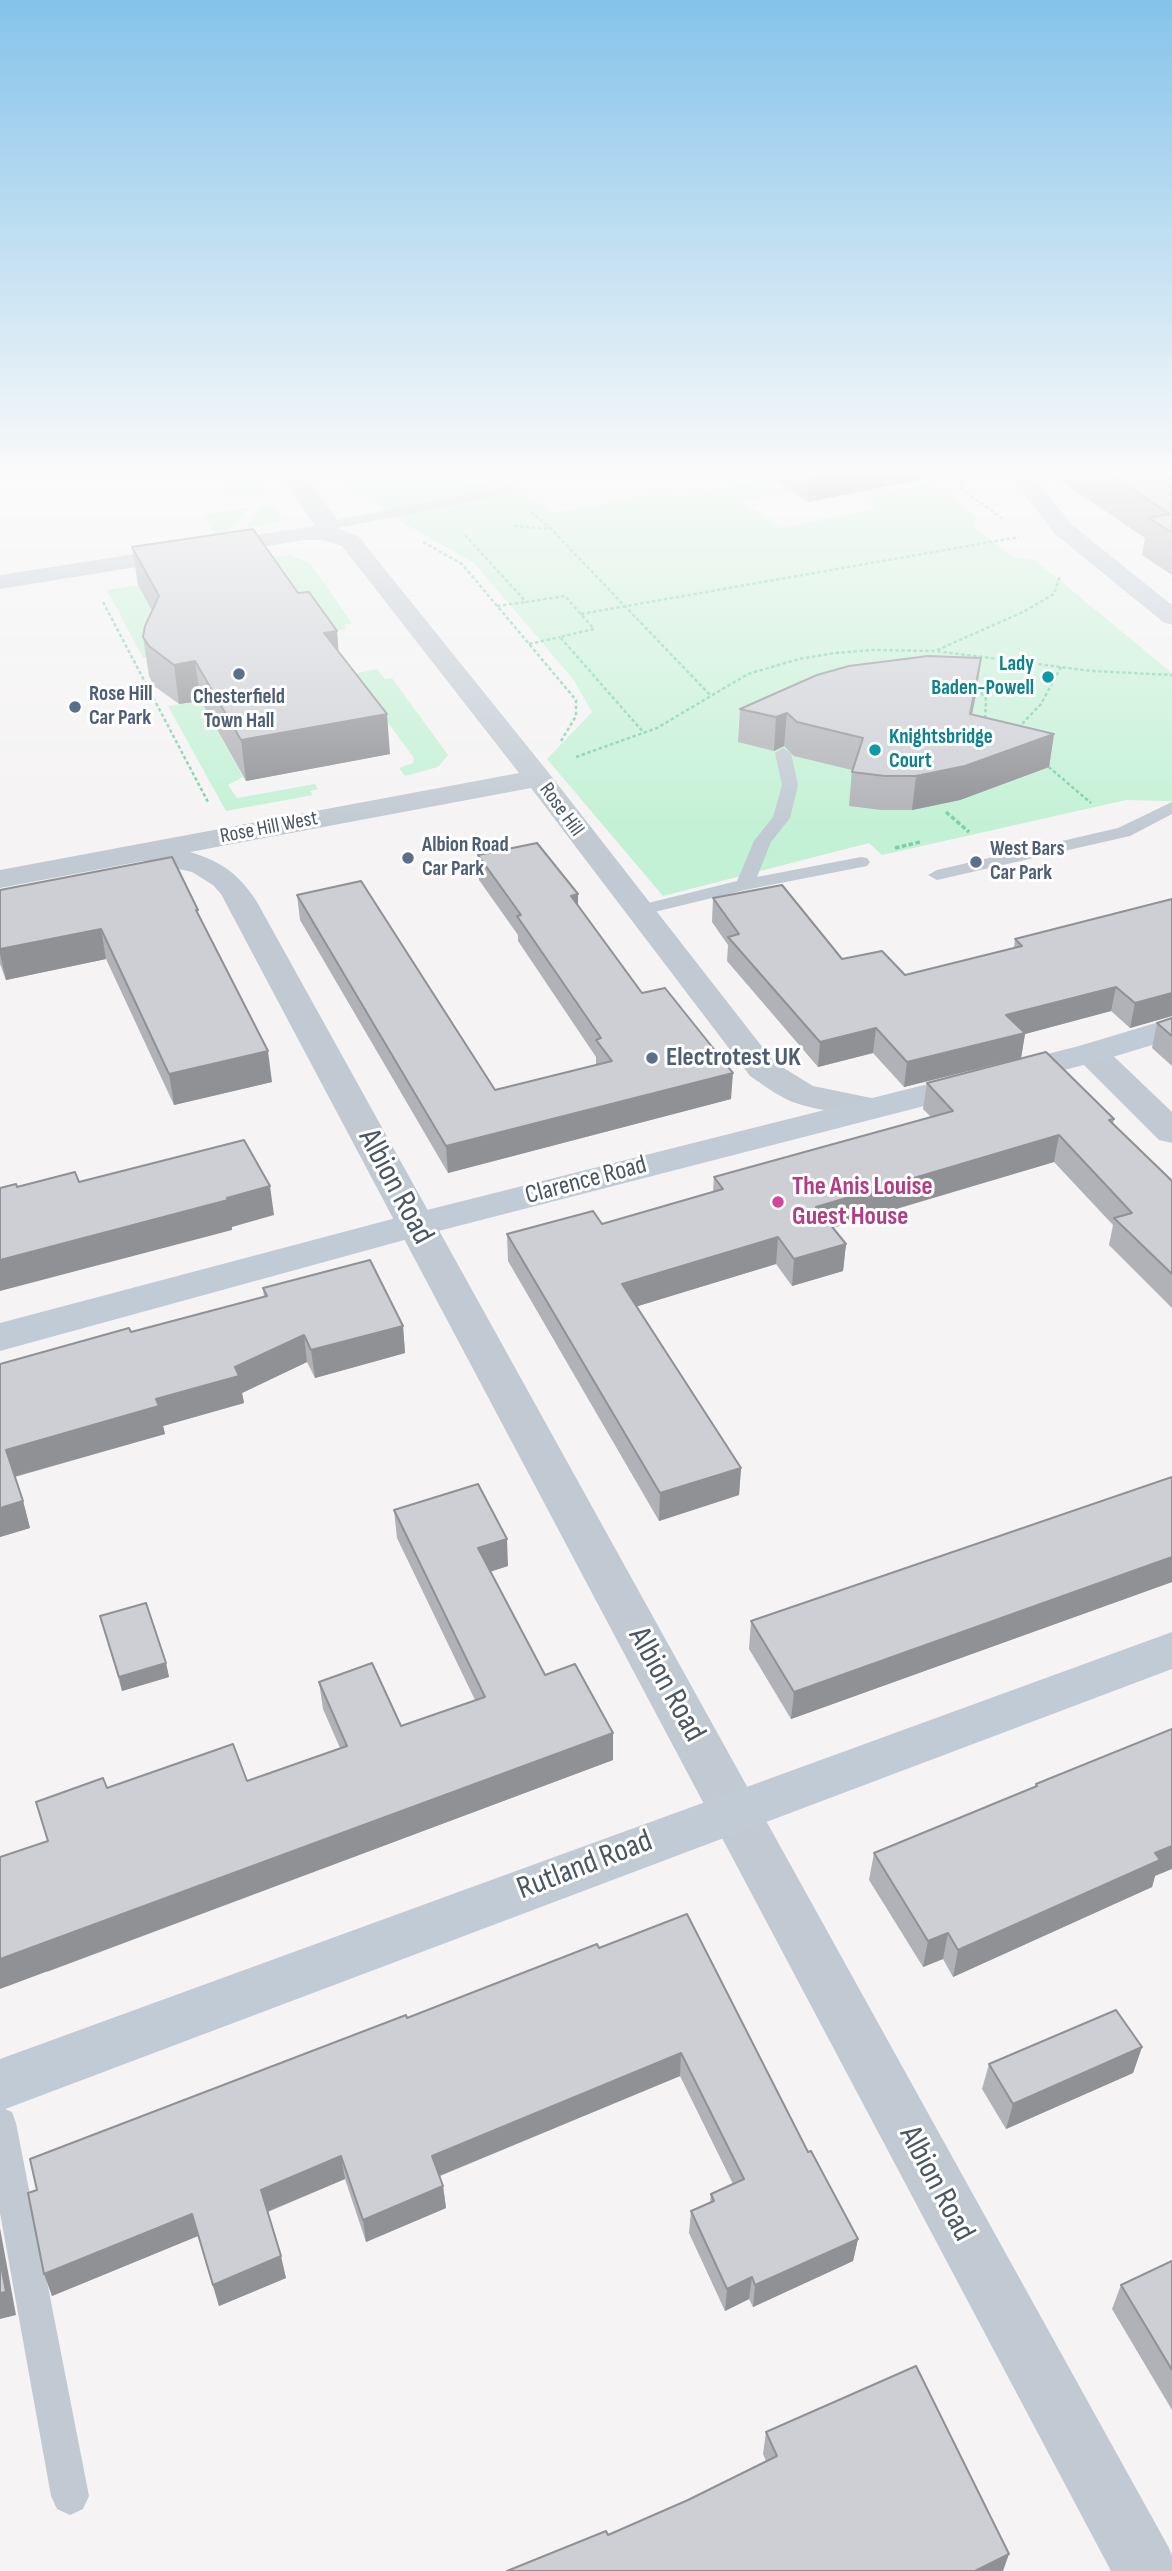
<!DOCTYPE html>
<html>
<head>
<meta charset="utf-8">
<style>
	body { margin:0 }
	canvas { display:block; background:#f5f3f3 }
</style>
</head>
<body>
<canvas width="1172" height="2571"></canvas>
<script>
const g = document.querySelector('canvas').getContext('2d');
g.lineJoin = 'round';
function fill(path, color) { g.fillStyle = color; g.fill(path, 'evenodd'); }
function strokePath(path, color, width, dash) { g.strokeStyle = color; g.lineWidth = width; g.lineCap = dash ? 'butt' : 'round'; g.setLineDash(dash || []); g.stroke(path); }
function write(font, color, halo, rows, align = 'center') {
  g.font = font + ' "Sofia Sans Condensed",sans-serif'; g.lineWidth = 6; g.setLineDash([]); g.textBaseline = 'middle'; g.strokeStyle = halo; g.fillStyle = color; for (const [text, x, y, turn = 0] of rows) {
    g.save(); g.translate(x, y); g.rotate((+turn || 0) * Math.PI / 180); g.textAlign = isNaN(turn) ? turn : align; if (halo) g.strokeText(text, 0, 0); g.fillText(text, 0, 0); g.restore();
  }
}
const green = new Path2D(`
	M 246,470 L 262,491 L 235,495 L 216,470 Z
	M 444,470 L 469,486 L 504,480 L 555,513 L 665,491 L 675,497 L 763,481 L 780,493 L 743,502 L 780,528 L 876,509 L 861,498 L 929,483 L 977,516 L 973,526 L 1013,557 L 1035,560 L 1172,673 L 1172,801 L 1126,800 L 882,855 L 869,843 L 663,896 L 547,759 L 592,712 L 573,679 L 474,563 L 401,522 L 350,486 L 332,471 Z
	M 271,504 L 282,518 L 281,521 L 245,529 L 262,506 Z
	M 251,507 L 228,531 L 215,533 L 203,515 Z
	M 289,555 L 310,563 L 352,623 L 344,625 L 346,629 L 326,633 L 281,566 L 256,559 Z
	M 138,585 L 174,653 L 143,658 L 107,590 Z
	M 377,669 L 385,679 L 392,678 L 448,755 L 438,767 L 405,776 L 399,768 L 413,763 L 414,758 L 352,674 Z
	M 201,701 L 243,777 L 228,785 L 237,798 L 315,784 L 318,789 L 310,791 L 313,795 L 226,811 L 168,706 Z`);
const pathFar1 = new Path2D(`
	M 959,470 L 963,490 L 1003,519
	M 531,512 L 551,529 L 711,696
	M 514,526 L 550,529
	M 465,535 L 526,602 L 565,596 L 594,629 L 560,637 L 644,733
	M 423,542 L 462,564 L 576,700 L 576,716 L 561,741
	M 103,602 L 208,802
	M 497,606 L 526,602
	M 581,614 L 1019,537
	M 529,644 L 560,637
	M 937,650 L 1023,612 L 1054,594 L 1060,576
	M 974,683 L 986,699 L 985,722
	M 1018,728 L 1041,704 L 1061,667
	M 576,757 L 657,728 L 748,674 L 799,659 L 835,653 L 871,650 L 936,651 L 1092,671 L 1172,675
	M 1044,763 L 1091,803`);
const path = new Path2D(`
	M 946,812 L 969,832
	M 895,848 L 920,842`);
const lane = new Path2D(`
	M 506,487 L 513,491 L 511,494 L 327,530 L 320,526 L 327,522 Z
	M 783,748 L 791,753 L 798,785 L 790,818 L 771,842 L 757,877 L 861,857 L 867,858 L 870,862 L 867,866 L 745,890 L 638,916 L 632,915 L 629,911 L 632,907 L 737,881 L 754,841 L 773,817 L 782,785 L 775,753 Z
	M 1172,802 L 1172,814 L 1130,836 L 937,880 L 928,875 L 937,870 L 1118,828 Z
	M 0,2107 L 12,2112 L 16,2123 L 89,2496 L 83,2509 L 70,2515 L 57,2509 L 51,2496 L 0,2213 Z`);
const street = new Path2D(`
	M 278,470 L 301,470 L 336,518 L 338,529 L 358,536 L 548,772 L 774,1062 L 813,1086 L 881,1100 L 886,1107 L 881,1114 C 864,1119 804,1108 788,1100 C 775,1094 762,1084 750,1076 L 531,788 L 190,852 C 221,861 240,875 257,902 L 1169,2548 L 1172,2556 L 1172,2571 L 1111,2571 L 221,894 L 213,885 L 192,872 L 143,861 L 0,888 L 0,870 L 519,773 L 342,546 L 323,540 L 304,540 L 0,589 L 0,575 L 315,526 Z
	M 1091,1043 L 1103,1046 L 1172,1112 L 1172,1143 L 1159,1140 L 1079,1060 L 1074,1053 L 1079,1046 Z`);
const secondary = new Path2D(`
	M 1006,470 L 1029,470 L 1071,524 L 1172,605 L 1172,625 L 1163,622 L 1055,534 Z
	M 1172,1018 L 1172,1039 L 1103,1060 L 419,1236 L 0,1351 L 0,1323 L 415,1213 L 1079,1046 Z
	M 1172,1632 L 1172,1669 L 0,2111 L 0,2059 Z`);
const wall = new Path2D(`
	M 760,470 L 927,470 L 926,478 L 808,502 Z
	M 1054,470 L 1172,470 L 1172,575 L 1142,555 L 1145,538 L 1061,481 Z
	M 132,547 L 298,593 L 337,631 L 338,652 L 390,754 L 246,781 L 201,701 L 179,704 L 154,686 L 149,676 L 143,637 L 152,611 L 138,585 Z
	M 977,690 L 972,714 L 1054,734 L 1049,767 L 960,800 L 912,810 L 881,810 L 849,806 L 852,770 L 794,756 L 784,746 L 774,751 L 738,742 L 740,709 Z
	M 478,855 L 578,894 L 578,905 L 642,993 L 731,1099 L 448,1173 L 300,920 L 297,895 L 495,1090 L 596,1065 L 596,1057 L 518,941 L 518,935 L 479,880 Z
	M 0,890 L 199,916 L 272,1082 L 174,1105 L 106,959 L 6,980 L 0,964 Z
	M 713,898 L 842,959 L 905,975 L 1014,948 L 1015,939 L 1172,899 L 1172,1016 L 1130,1028 L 1111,1011 L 1025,1034 L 1021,1058 L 904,1087 L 873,1053 L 818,1067 L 727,961 L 728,945 L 712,922 Z
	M 1172,1018 L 1172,1066 L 1152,1048 L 1157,1023 Z
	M 927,1083 L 1114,1119 L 1113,1124 L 1172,1181 L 1172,1308 L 1109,1245 L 1113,1225 L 1054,1162 L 833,1228 L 846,1244 L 843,1271 L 792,1286 L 776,1264 L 637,1306 L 741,1468 L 739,1495 L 659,1521 L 508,1261 L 507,1234 L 602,1224 L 713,1192 L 714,1177 L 931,1117 L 923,1109 Z
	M 263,1288 L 403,1326 L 405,1353 L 315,1378 L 307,1362 L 242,1393 L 244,1403 L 163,1426 L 165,1434 L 15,1477 L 23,1501 L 30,1528 L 0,1537 L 0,1364 L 131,1332 L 264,1297 Z
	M 1172,1477 L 1172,1582 L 791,1719 L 749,1649 L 751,1621 Z
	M 394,1510 L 508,1566 L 490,1572 L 545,1675 L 613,1760 L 47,1972 L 48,1841 L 107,1788 L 247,1781 L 340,1748 L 323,1709 L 319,1682 L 401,1726 L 475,1700 L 397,1538 Z
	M 100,1616 L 166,1663 L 169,1677 L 122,1691 Z
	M 1036,1784 L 1155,1876 L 1152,1887 L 953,1977 L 943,1959 L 923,1967 L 869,1880 L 874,1853 L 1035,1787 Z
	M 599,1948 L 808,2152 L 858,2239 L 853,2261 L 753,2307 L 749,2299 L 725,2311 L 689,2233 L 691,2211 L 710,2202 L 711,2194 L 733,2184 L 680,2076 L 440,2176 L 443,2186 L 446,2208 L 366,2242 L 345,2179 L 268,2212 L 286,2278 L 219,2306 L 198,2236 L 52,2296 L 37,2190 L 407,2018 Z
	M 1142,2047 L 1133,2073 L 1006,2129 L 982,2089 L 989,2064 Z
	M 1172,2261 L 1172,2410 L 1112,2309 L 1121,2285 Z
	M 766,2432 L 1003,2571 L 608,2535 L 688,2500 L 766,2461 L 763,2454 Z`);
const shadedWall = new Path2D(`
	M 852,470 L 927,470 L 926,478 L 808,502 L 809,479 Z
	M 337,631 L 340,670 L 324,633 Z
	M 981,658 L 977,690 L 965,747 L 970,714 Z
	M 195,661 L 201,701 L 179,704 L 174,665 Z
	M 787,713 L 784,746 L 774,751 L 776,717 Z
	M 387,714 L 390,754 L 246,781 L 241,740 Z
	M 1054,734 L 1049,767 L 960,800 L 912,810 L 916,776 Z
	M 578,894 L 578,919 L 571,896 Z
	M 101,929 L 106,959 L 6,980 L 0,954 L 0,949 Z
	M 1116,987 L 1111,1011 L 1025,1034 L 1021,1058 L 904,1087 L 907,1062 L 1006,1015 Z
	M 1172,993 L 1172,1016 L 1130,1028 L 1135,1003 Z
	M 876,1028 L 873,1053 L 818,1067 L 820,1042 Z
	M 268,1051 L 272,1082 L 174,1105 L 169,1074 Z
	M 733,1073 L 731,1099 L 448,1173 L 446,1146 Z
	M 1059,1135 L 1054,1162 L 814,1233 L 816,1207 Z
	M 270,1186 L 274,1215 L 232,1227 L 232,1230 L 0,1291 L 0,1260 Z
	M 778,1237 L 776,1264 L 622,1311 L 622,1284 Z
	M 846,1244 L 843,1271 L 792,1286 L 794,1259 Z
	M 403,1326 L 405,1353 L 315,1378 L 311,1350 Z
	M 304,1335 L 307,1362 L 242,1393 L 244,1403 L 163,1426 L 165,1434 L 13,1477 L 6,1450 L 156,1399 L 235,1367 Z
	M 741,1468 L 739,1495 L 659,1521 L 660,1493 Z
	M 23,1501 L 30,1528 L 0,1537 L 0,1508 Z
	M 507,1539 L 508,1566 L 479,1575 L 478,1548 Z
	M 1172,1557 L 1172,1582 L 791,1719 L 794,1692 Z
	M 166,1663 L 169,1677 L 122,1691 L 119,1677 Z
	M 613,1733 L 613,1760 L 0,1989 L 0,1959 Z
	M 1172,1846 L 1172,1869 L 1155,1876 L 1152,1887 L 953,1977 L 958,1950 L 1155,1853 Z
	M 948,1933 L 943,1959 L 923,1967 L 928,1941 Z
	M 1142,2047 L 1133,2073 L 1006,2129 L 1013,2104 Z
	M 681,2053 L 680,2076 L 434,2178 L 432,2156 Z
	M 341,2156 L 345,2179 L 266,2212 L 261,2190 Z
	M 443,2186 L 446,2208 L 366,2242 L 363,2220 Z
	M 192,2214 L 198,2236 L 52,2296 L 44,2274 Z
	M 0,2228 L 16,2315 L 0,2319 Z
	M 858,2239 L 853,2261 L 753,2307 L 755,2285 Z
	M 281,2256 L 286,2278 L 219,2306 L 213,2285 Z
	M 752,2277 L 749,2299 L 725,2311 L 727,2289 Z
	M 1009,2554 L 1003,2571 L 975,2571 Z`);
const building = new Path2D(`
	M 796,470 L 852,470 L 809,479 Z
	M 1104,470 L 1172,470 L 1172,533 L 1149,518 L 1170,514 Z
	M 253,529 L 298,593 L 309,592 L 337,631 L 324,633 L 387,714 L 241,740 L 195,661 L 174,665 L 149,646 L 143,637 L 145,626 L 159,596 L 132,547 Z
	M 928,656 L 981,658 L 970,714 L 1054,734 L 965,766 L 916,776 L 885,776 L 852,772 L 863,738 L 797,722 L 787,713 L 776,717 L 740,709 L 817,675 L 849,666 Z
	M 537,843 L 578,894 L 571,896 L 642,993 L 665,988 L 733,1073 L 446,1146 L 297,895 L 361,881 L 495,1090 L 612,1061 L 596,1040 L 601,1038 L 517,916 L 521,915 L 478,855 Z
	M 172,857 L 198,910 L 196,910 L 268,1051 L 169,1074 L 101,929 L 0,949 L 0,890 Z
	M 782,885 L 842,959 L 882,951 L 905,975 L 1022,946 L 1015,939 L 1172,899 L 1172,993 L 1135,1003 L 1116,987 L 1006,1015 L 1025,1033 L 907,1062 L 876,1028 L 820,1042 L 728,937 L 739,934 L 713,898 Z
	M 1172,1018 L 1172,1036 L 1157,1023 Z
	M 1046,1052 L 1114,1119 L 1109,1120 L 1172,1181 L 1172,1274 L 1114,1218 L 1132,1213 L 1059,1135 L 816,1207 L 846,1244 L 794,1259 L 778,1237 L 622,1284 L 741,1468 L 660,1493 L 507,1234 L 593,1211 L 602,1224 L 723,1189 L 714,1177 L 953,1111 L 927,1083 Z
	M 244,1140 L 270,1186 L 227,1198 L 228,1200 L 0,1260 L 0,1188 L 16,1184 L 17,1187 L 75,1172 L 79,1182 Z
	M 370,1260 L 403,1326 L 311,1350 L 304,1335 L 235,1367 L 239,1376 L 156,1399 L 159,1406 L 6,1450 L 23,1501 L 0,1508 L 0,1364 L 129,1328 L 131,1332 L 267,1296 L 263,1288 Z
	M 1172,1477 L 1172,1557 L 794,1692 L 751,1621 Z
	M 478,1484 L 507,1539 L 478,1548 L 545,1675 L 575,1664 L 613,1733 L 0,1959 L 0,1857 L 48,1841 L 36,1802 L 103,1778 L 107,1788 L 233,1744 L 247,1781 L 347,1746 L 319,1682 L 372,1663 L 401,1726 L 485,1697 L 394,1510 Z
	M 146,1603 L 166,1663 L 119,1677 L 100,1616 Z
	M 1172,1729 L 1172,1846 L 1155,1853 L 1160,1860 L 958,1950 L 948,1933 L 928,1941 L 874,1853 L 1037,1786 L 1036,1784 Z
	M 687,1914 L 808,2152 L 811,2151 L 858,2239 L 755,2285 L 752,2277 L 727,2289 L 691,2211 L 714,2201 L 711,2194 L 744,2179 L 681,2053 L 432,2156 L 443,2186 L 363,2220 L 341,2156 L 261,2190 L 281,2256 L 213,2285 L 192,2214 L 44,2274 L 28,2193 L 37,2190 L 30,2159 L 406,2015 L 407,2018 L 597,1944 L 599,1948 Z
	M 1116,2010 L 1142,2047 L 1013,2104 L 989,2064 Z
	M 0,2260 L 6,2292 L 0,2293 Z
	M 1172,2261 L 1172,2370 L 1121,2285 Z
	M 916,2366 L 1009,2554 L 975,2571 L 507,2571 L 606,2531 L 608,2535 L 688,2500 L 777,2456 L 766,2432 Z`);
const markers = [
	[239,674,7,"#5c6f8a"],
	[1048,677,7,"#0f9aa8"],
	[75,707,7,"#5c6f8a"],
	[875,750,7,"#0f9aa8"],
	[408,858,7,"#5c6f8a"],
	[976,862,7,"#5c6f8a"],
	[652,1058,7,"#5c6f8a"],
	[778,1202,7,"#d1479c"]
];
const farCulturenames = [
	["Lady",1034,665],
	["Baden-Powell",1034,689],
	["Knightsbridge",889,738,"left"],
	["Court",889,762,"left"]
];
const farServicenames = [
	["Rose Hill",89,695],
	["Car Park",89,719],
	["Chesterfield",239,698,"center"],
	["Town Hall",239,722,"center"],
	["Albion Road",422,846],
	["Car Park",422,870],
	["West Bars",990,850],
	["Car Park",990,874]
];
const farStreetnames = [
	["Rose Hill",561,810,54],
	["Rose Hill West",269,828,-11]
];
const serviceNames = [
	["Electrotest UK",666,1058]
];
const streetNames = [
	["Clarence Road",586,1181,-15]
];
const hotelNames = [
	["The Anis Louise",792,1187],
	["Guest House",792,1217]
];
const nearStreetnames = [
	["Albion Road",395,1187,62],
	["Albion Road",666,1685,61],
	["Rutland Road",585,1866,-21],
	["Albion Road",936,2184,62]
];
fill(green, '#c3f1d5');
strokePath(pathFar1, '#7ad0a6', 2.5, [3.5, 2.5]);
strokePath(path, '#7ad0a6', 3.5, [4.5, 2.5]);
fill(lane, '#c1cad2');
fill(street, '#c1cad2');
fill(secondary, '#c1cbd6');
fill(wall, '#b0b2b7');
fill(shadedWall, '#909195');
fill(building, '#cdcfd5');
strokePath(building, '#909195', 2);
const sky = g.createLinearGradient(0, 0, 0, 830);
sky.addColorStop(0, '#85c3ea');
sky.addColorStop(0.57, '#fafafa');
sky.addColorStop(1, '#fafafa00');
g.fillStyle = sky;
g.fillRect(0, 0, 1172, 830);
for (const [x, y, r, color] of markers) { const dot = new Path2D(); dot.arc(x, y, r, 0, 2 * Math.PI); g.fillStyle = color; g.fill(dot); strokePath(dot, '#fff', 2.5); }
write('bold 21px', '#0d838f', '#fff', farCulturenames, 'right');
write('bold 21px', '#4e5e75', '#fff', farServicenames, 'left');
write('21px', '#4a5661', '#fff', farStreetnames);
write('bold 26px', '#4e5e75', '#fff', serviceNames, 'left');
write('26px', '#4a5661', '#fff', streetNames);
write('bold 26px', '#b23c85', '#fff', hotelNames, 'left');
write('32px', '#4a5661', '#fff', nearStreetnames);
</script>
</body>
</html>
